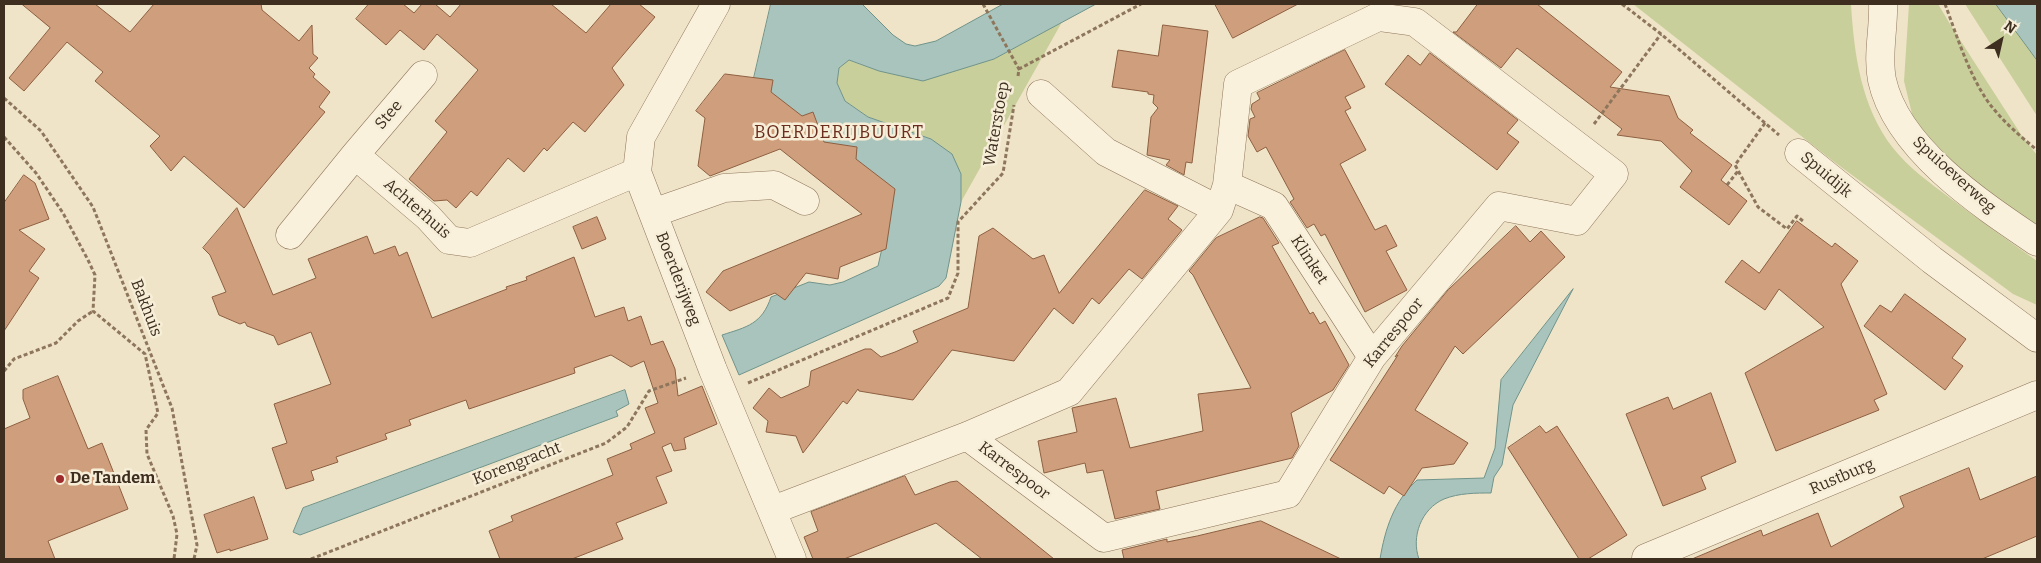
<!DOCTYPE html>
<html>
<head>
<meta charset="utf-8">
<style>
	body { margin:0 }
	#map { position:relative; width:2041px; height:563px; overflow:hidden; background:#f0e4c8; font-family:Bitter,serif }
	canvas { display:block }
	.frame { position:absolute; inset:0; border:5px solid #3d2e20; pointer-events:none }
	.north { position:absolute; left:1976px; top:15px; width:50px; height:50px; -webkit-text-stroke:4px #f7eed8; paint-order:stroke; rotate:35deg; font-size:14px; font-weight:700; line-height:20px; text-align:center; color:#3d2e20 }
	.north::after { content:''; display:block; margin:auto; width:18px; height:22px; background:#3d2e20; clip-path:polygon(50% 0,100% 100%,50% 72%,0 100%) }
</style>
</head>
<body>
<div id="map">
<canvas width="2041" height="563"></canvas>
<div class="frame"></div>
<div class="north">N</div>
</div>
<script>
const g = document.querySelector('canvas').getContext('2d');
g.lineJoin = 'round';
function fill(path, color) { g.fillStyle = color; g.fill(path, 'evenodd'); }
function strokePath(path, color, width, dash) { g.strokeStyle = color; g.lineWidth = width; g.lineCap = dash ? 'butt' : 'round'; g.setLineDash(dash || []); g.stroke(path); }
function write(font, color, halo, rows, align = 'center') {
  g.font = font + ' Bitter,serif'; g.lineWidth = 5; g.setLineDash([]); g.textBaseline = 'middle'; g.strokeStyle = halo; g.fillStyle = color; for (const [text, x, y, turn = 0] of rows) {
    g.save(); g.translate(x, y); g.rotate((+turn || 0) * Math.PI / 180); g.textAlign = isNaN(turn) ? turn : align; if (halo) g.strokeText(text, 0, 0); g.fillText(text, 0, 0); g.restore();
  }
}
const green = new Path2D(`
	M 1633,4 L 1851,4 C 1854,54 1861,107 1893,148 C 1909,168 1930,183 1950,198 C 1979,220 2008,240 2037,261 L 2037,305 L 2013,294 L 1833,161 Z
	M 1909,4 L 1938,4 L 1953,29 L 2022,136 L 2037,155 L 2037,226 L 2001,202 L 1957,167 L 1928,140 L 1913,118 L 1904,81 Z
	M 1965,4 L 1996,4 L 2037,60 L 2037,116 Z
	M 1062,22 L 961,202 L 961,174 L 931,139 L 868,117 L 845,101 L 837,83 L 839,68 L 848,60 L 879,71 L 923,80 L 994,59 Z`);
const water = new Path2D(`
	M 771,4 L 862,4 L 893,35 L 906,44 L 915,46 L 936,41 L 1003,4 L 1096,4 L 994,59 L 923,81 L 879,71 L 849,60 L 839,68 L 837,83 L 845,101 L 868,117 L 931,139 L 952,154 L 961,174 L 961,202 L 946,278 L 939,286 L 739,375 L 722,335 C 747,327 762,324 771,297 L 809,282 L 830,285 L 843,282 L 878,266 L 892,204 L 750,95 Z
	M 1996,4 L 2037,4 L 2037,60 Z
	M 1573,289 L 1513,405 L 1502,465 L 1494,477 L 1491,493 C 1476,493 1459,493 1444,499 C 1421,509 1411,537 1419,559 L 1380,559 C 1385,529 1394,501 1417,480 L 1484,478 L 1495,448 L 1501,380 Z
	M 625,390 L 629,404 L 616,411 L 618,416 L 300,535 L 293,532 L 303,508 Z`);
const building = new Path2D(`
	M 22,4 L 95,4 L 130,32 L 154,4 L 261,4 L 262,10 L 299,41 L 312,25 L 313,54 L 318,58 L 309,68 L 315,74 L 313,77 L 330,92 L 319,107 L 325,112 L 244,208 L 184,156 L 171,171 L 150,146 L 160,136 L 95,81 L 103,72 L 67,42 L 24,91 L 9,78 L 50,28 Z
	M 369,4 L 403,4 L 414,13 L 422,4 L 435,4 L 450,17 L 461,4 L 551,4 L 586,33 L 611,4 L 639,4 L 655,17 L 612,68 L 624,85 L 585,132 L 573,122 L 547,151 L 544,148 L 524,172 L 508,158 L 477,196 L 471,191 L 456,208 L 447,200 L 434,201 L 409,179 L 447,132 L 435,121 L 478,70 L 437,34 L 424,50 L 400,30 L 386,45 L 356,19 Z
	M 1215,4 L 1298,4 L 1233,38 Z
	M 1478,4 L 1537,4 L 1622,72 L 1610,87 L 1669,96 L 1678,118 L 1693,130 L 1690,133 L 1732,165 L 1721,180 L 1747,201 L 1729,225 L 1680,187 L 1692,171 L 1661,141 L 1617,135 L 1622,129 L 1517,48 L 1501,68 L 1453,32 L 1456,32 Z
	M 1163,25 L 1208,31 L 1192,163 L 1186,162 L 1184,175 L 1166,165 L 1170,160 L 1147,155 L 1151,117 L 1158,108 L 1153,103 L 1154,95 L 1148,94 L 1148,92 L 1112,87 L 1118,50 L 1158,56 Z
	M 1345,50 L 1365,87 L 1345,97 L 1351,108 L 1345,111 L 1366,150 L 1340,164 L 1375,230 L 1386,225 L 1397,246 L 1386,251 L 1407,290 L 1365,312 L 1325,234 L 1321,236 L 1314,224 L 1307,228 L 1290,202 L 1294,199 L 1266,147 L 1257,152 L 1248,136 L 1250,119 L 1255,117 L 1251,109 L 1252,104 L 1260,99 L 1257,93 Z
	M 1430,53 L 1518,120 L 1507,133 L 1519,142 L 1497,170 L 1385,84 L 1408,55 L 1420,65 Z
	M 725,74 L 773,80 L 771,92 L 802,116 L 813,112 L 824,142 L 857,147 L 856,159 L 895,189 L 886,249 L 840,267 L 838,279 L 806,273 L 785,300 L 775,293 L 730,311 L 706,292 L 723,271 L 862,214 L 780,149 L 710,176 L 698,166 L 705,118 L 696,111 Z
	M 24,175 L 35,183 L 49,219 L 19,230 L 45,249 L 29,271 L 39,278 L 4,331 L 4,203 Z
	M 1145,190 L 1178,206 L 1168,219 L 1182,230 L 1142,279 L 1129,269 L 1099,304 L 1092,298 L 1073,324 L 1054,308 L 1014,361 L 952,350 L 913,400 L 859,391 L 858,389 L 847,404 L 843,401 L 803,453 L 796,436 L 766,432 L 768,421 L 753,408 L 769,388 L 781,398 L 809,386 L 811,371 L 865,349 L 871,349 L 881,357 L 895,352 L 918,342 L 913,331 L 968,308 L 979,236 L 993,228 L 1033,259 L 1044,255 L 1059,293 Z
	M 237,208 L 273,295 L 316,278 L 308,259 L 367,236 L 374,254 L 395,246 L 399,256 L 407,252 L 432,318 L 507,289 L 506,287 L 527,280 L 526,277 L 574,257 L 595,317 L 624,307 L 628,321 L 641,316 L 651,345 L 663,341 L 675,369 L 678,396 L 702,386 L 717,424 L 684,438 L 686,449 L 674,451 L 671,443 L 662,447 L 672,471 L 656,477 L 667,503 L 616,523 L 623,539 L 572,559 L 500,559 L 489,531 L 513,521 L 511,516 L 613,475 L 607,459 L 632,449 L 630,444 L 655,433 L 645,408 L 658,403 L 644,361 L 631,367 L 611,355 L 574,368 L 575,373 L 469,409 L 466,400 L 409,420 L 411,425 L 385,434 L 387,439 L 336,457 L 338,462 L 311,471 L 314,480 L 286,489 L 272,448 L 287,443 L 274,404 L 331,384 L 311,332 L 278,345 L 274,336 L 247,326 L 245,322 L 240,324 L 219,315 L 212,297 L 226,292 L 210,255 L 203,248 Z
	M 597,217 L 606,239 L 582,249 L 573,227 Z
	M 1260,217 L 1263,218 L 1279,243 L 1272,246 L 1310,314 L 1313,312 L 1320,324 L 1325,321 L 1349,365 L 1333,390 L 1291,413 L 1299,446 L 1292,458 L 1156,491 L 1160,509 L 1115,519 L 1103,470 L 1087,473 L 1085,463 L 1044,473 L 1038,441 L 1077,432 L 1072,408 L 1116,398 L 1130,448 L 1203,431 L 1198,394 L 1251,388 L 1193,275 L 1189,271 L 1216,238 Z
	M 1797,221 L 1832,247 L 1835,243 L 1858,261 L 1841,284 L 1887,394 L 1874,400 L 1879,410 L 1776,451 L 1745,373 L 1824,327 L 1779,289 L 1765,310 L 1725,282 L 1742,260 L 1759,273 Z
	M 1516,226 L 1530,242 L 1541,231 L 1565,257 L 1463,354 L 1455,346 L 1415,410 L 1468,443 L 1454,464 L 1422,468 L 1404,496 L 1389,486 L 1384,494 L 1330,460 L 1398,355 L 1395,357 L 1402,346 L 1448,290 Z
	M 1905,294 L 1966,339 L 1952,358 L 1963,366 L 1945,390 L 1864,326 L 1880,305 L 1891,312 Z
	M 58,376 L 88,449 L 102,443 L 128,509 L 48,541 L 55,559 L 4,559 L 4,429 L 30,418 L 23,399 L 23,390 Z
	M 1711,393 L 1736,462 L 1701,477 L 1706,489 L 1663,506 L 1626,414 L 1668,397 L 1673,409 Z
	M 1540,426 L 1546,433 L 1557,426 L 1627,535 L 1588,559 L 1579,559 L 1508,448 Z
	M 1969,468 L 1980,500 L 2037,476 L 2037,536 L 1982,559 L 1692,559 L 1761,530 L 1763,536 L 1818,513 L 1831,547 L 1904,507 L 1900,497 Z
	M 905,476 L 915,495 L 950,482 L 957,481 L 1054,559 L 982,559 L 936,523 L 844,559 L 813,559 L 804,537 L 818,531 L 811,512 Z
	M 254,497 L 268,539 L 230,551 L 230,549 L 217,553 L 204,515 Z
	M 1261,521 L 1341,559 L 1124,559 L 1122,550 L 1167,539 L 1167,542 L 1197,536 Z`);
const path = new Path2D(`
	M 983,4 L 1020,71
	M 1622,4 L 1661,34 L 1779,135
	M 1945,4 C 1957,36 1970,79 1992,107 C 2005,123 2021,137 2037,150
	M 1018,76 L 1019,69 L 1141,4
	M 4,98 L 41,131 L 93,207 L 172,408 L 197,545 L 194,559
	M 1765,123 L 1735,165 L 1758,207 L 1787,229 L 1797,216 L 1804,222
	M 1594,124 L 1661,34
	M 4,137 L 36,173 L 63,213 L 88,260 L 95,275 L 93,311 L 145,354 L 158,413 L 146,430 L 147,454 L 173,516 L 177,534 L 174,559
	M 1727,185 L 1738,171
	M 4,371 L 14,359 L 56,343 L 78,321 L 93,311
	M 748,383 L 948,298 L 958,273 L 958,222 L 1003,173 L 1014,105
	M 311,559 L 606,443 L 627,427 L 649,391 L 686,378`);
const minor = new Path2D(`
	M 716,4 L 641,137 L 637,172 L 713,370 L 792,559
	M 1883,4 C 1884,29 1877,55 1882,80 C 1897,149 1982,205 2037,242
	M 1041,94 L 1106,152 L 1219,210
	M 1799,153 L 1932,260 L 2037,338
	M 355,155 L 423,75
	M 1227,185 L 1274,206 L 1372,357
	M 653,213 L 724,188 L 774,185 L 805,201
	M 290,235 L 355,155 L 428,217 L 449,240 L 470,243 L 637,172
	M 773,510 L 967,436 L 1069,392 L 1219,210 L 1227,185 L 1238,84 L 1378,17 L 1415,22 L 1614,174 L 1577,221 L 1499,206 L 1372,357 L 1288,494 L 1104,538 L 967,436
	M 1646,558 L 2037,395`);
const markers = [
	[60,479,5,"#9e2a2b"]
];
const streetNames = [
	["Stee",389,115,-50],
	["Waterstoep",997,124,-80],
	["Spuidijk",1826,175,40],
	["Spuioeverweg",1954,175,42],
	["Achterhuis",417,209,41],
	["Klinket",1309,260,57],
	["Boerderijweg",678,279,69],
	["Bakhuis",146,308,69],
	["Karrespoor",1394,333,-51],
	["Korengracht",517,464,-21],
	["Karrespoor",1014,471,37],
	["Rustburg",1842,477,-23]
];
const poiNames = [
	["De Tandem",70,479]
];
const neighbourhoodNames = [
	["BOERDERIJBUURT",839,133]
];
fill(green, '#c9cf9b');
fill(water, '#a9c4bc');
strokePath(water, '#6f938a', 1);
fill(building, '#cf9f7d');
strokePath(building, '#8d5f41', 1);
strokePath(minor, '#8d765c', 29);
strokePath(path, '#8d765c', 3, [4, 2.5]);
strokePath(minor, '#faf1dc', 28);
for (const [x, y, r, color] of markers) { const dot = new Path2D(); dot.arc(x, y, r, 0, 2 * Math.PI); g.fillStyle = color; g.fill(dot); strokePath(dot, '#f7eed8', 2); }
write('16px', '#3d2e20', '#f7eed8', streetNames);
write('bold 16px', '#3d2e20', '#f7eed8', poiNames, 'left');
g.letterSpacing = '1px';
write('18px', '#6b2e1e', '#f7eed8', neighbourhoodNames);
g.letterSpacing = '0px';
</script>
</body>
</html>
